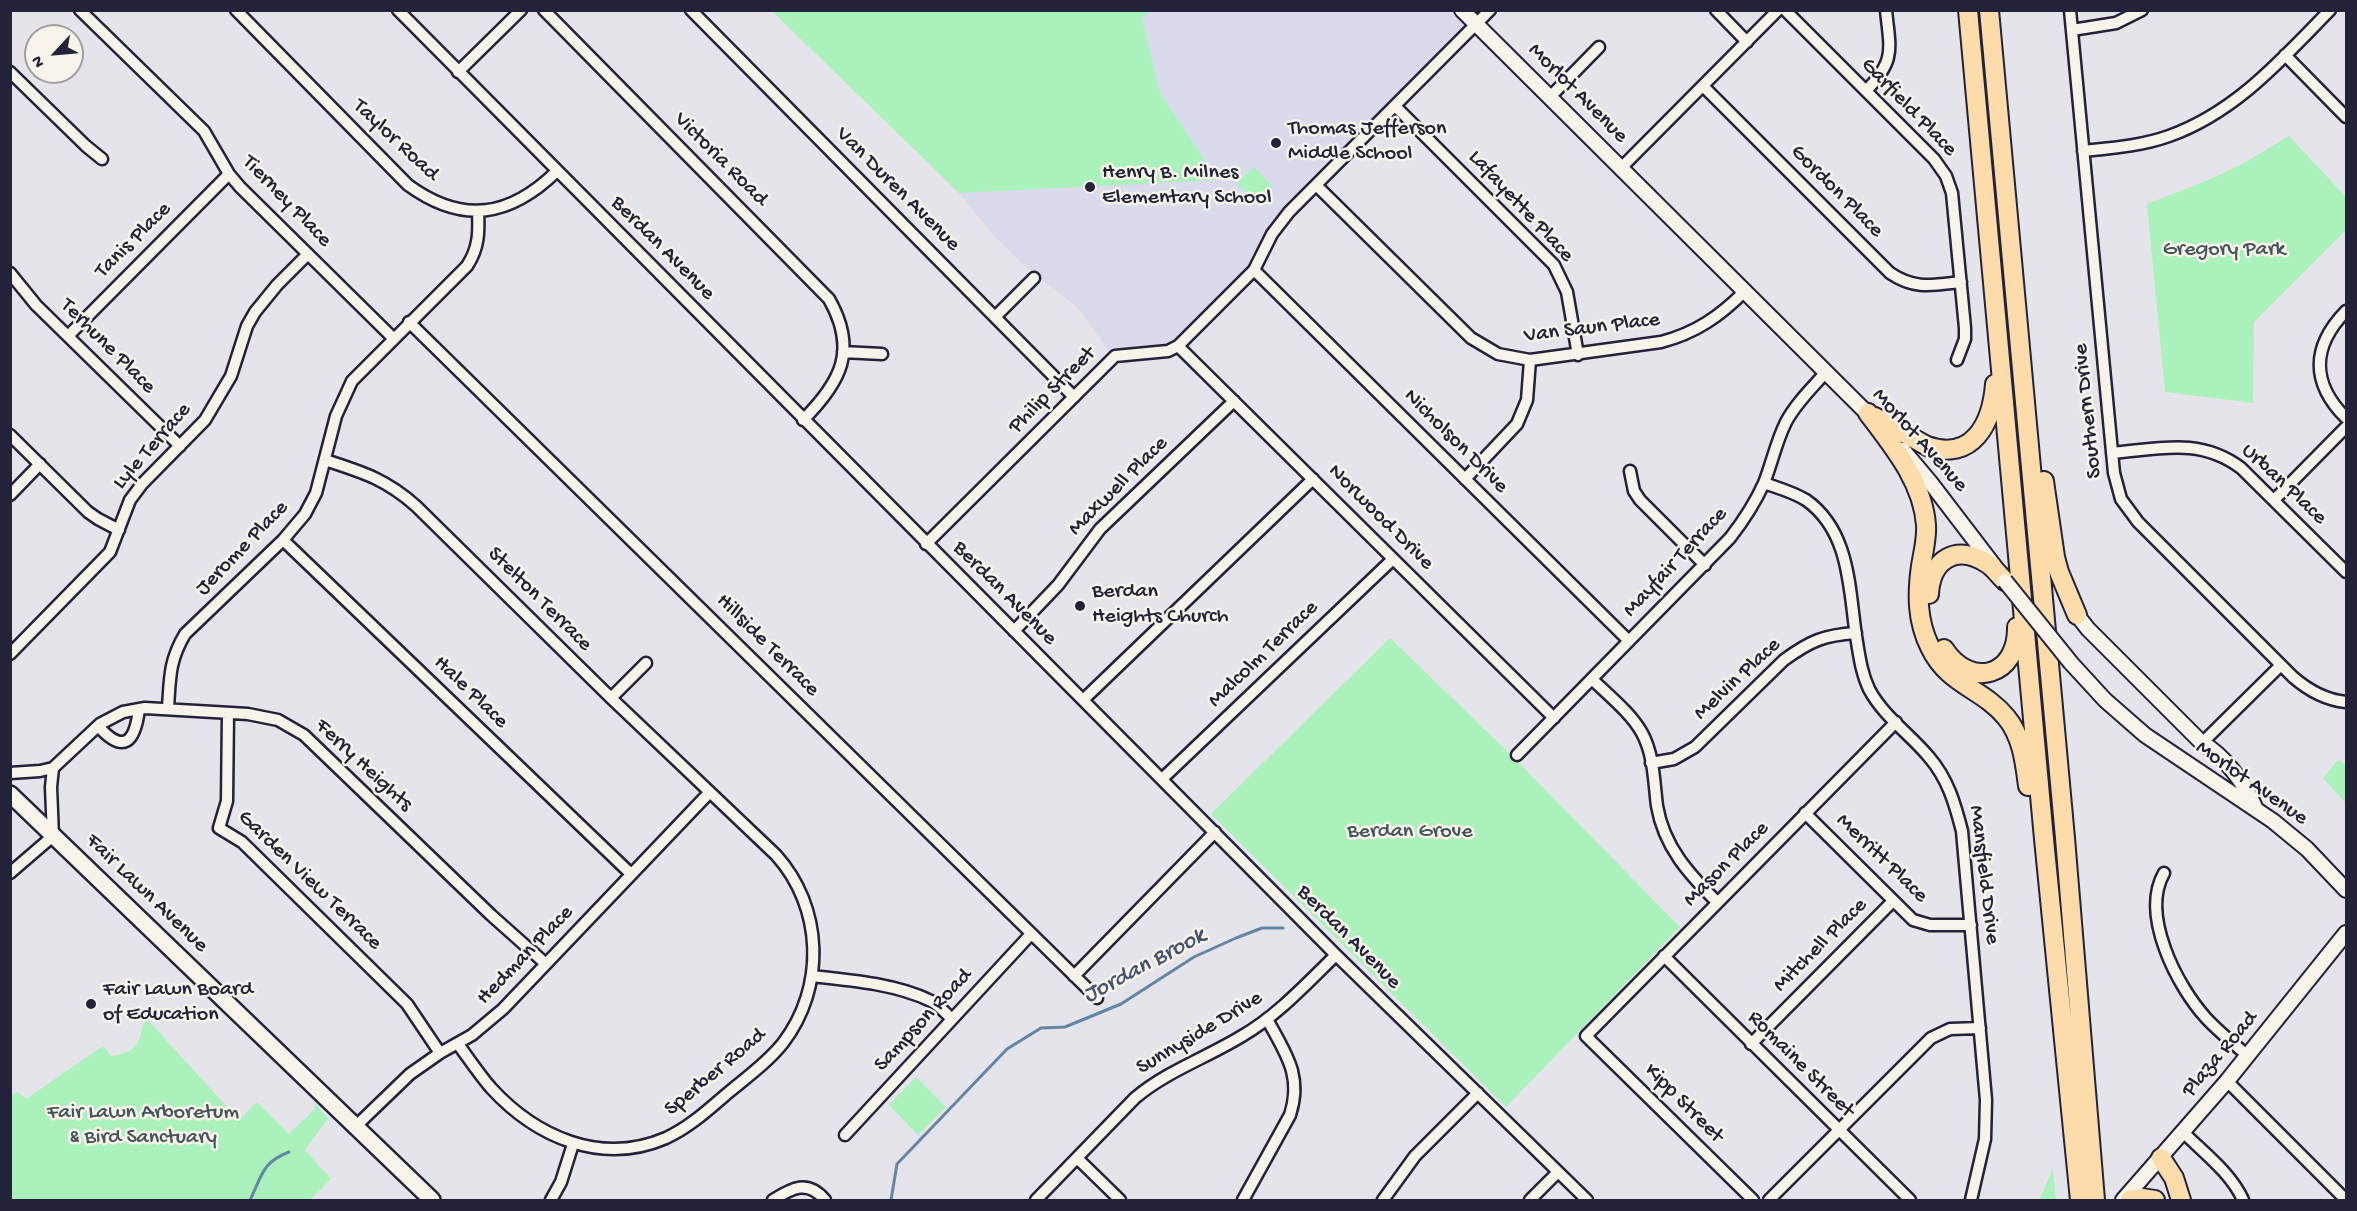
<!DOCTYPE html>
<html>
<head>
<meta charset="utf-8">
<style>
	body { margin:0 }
	#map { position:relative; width:2357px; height:1211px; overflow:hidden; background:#e6e4eb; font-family:"Gochi Hand",sans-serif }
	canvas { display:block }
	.frame { position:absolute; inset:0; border:12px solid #22223b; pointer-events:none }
	.north { position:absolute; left:24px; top:24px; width:60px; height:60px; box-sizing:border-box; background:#f7f3e8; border:2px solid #a29fa3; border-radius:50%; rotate:244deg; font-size:16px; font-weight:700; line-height:24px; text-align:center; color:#22223b }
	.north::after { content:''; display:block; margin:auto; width:21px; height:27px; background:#22223b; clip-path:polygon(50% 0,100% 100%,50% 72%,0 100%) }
</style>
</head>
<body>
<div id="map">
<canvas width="2357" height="1211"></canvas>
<div class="frame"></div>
<div class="north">N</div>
</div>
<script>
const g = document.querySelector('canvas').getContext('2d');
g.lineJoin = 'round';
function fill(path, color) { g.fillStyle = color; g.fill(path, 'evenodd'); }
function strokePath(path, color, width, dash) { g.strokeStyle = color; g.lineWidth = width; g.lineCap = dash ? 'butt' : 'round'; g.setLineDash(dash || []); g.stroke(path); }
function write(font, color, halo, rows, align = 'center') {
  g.font = font + ' "Gochi Hand",sans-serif'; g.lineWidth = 5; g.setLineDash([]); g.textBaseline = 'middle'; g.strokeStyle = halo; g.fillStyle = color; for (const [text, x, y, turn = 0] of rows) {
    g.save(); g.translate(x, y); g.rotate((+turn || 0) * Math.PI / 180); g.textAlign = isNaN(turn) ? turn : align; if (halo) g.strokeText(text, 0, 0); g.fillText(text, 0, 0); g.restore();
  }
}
const built = new Path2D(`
	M 1462,10 L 1477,24 L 1280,222 L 1260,258 L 1178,346 L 1115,356 L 1108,350 L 1078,308 L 1025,266 L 993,235 L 959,193 L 821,58 L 869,11 Z`);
const green = new Path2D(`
	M 772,11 L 1150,11 L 1142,18 L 1160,93 L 1218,180 L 959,193 Z
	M 2289,136 L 2346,197 L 2346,230 L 2254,322 L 2253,403 L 2165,392 L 2147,204 L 2206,181 L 2246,162 Z
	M 1254,167 L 1273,187 L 1256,203 L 1237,183 Z
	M 1390,638 L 1508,752 L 1680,927 L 1506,1107 L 1211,814 Z
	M 2338,760 L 2346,765 L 2346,803 L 2323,778 Z
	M 145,1017 L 239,1120 L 257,1102 L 289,1134 L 315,1109 L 313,1101 L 330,1121 L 327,1120 L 305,1150 L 331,1179 L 310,1200 L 11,1200 L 11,1096 L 18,1092 L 26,1099 L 103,1046 L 111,1056 C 140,1052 139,1042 145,1017 Z
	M 916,1077 L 946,1107 L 918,1135 L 889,1105 Z
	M 2053,1169 L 2056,1200 L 2039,1200 Z`);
const stream = new Path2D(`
	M 250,1200 C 262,1176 262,1162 289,1152
	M 891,1200 L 897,1164 L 1007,1049 L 1041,1028 L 1065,1027 L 1121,1004 L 1194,957 L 1236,938 L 1262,928 L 1283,928`);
const minor = new Path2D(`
	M 80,10 L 204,131 L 229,174 L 240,187 L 393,338
	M 236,10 L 408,185 C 463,225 510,217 557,171
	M 398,10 L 1336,955 L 1587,1200
	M 544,10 L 829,299 C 858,350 841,382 803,420
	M 691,10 L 1074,397
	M 1716,10 L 1747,42
	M 1785,10 L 1934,159 L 1946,176 L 1952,193 L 1965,328 L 1965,339 L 1957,360
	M 2070,10 L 2114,473 L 2121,499 L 2138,522 L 2293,677 C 2309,691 2326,700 2346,702
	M 2072,30 L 2116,23 L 2142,10
	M 2285,55 L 2346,117
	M 10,72 L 86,146 L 102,159
	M 458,72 L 521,10
	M 1703,86 L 1890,273 C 1915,290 1933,285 1961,282
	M 1866,91 C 1896,60 1890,50 1886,10
	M 1550,97 L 1599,47
	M 1395,106 L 1554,265 L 1567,292 L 1578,355
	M 2083,151 C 2112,148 2141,146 2169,136 C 2236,112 2281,60 2330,10
	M 1621,168 L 1778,10
	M 1316,185 L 1471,338 L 1498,354 L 1530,360 L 1661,342 C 1696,333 1720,316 1745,291
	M 1254,270 L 1629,641
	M 10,273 L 36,305 L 180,446
	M 2346,311 C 2311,347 2311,383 2346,418
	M 995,317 L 1034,278
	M 409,322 L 1097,998
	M 68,336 L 229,174
	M 1178,346 L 1554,718
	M 843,352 L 882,354
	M 10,435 L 88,512 L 98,519 L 119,530
	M 2112,453 C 2159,449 2200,437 2241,468 L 2346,572
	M 325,460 C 362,472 386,479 416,506 L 611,698 L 776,855 C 823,907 826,987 783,1043 C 768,1062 747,1077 729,1092 C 709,1109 690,1127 666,1138 C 601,1166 536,1137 491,1088 C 479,1074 469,1059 458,1044
	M 1630,471 L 1634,491 L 1640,500 L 1705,565
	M 1465,479 L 1517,424 L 1527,400 L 1530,360
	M 1764,483 C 1778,488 1793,492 1806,500 C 1850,531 1849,588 1856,636 C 1859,654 1861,672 1869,689 C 1883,716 1910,734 1929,757 C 1948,779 1955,804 1962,831 L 1986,1100 L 1985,1139 L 1971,1200
	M 10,495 L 40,464
	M 2274,500 L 2346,427
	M 283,540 L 631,874
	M 926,544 L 1115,356 L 1168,351 L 1178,346 L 1254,270 L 1272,234 L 1289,212 L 1490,10
	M 1014,631 L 1058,585 L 1100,529 L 1234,401
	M 10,654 L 110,552 L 130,500 L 142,484 L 205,420 L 231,376 L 247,326 L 255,312 L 277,285 L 308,254
	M 1592,679 C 1609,696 1630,712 1642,733 C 1654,755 1654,782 1657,806 C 1664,847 1689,874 1717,902
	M 611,698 L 646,663
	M 1083,700 L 1313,479
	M 168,708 C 170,678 169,661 185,634 L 283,540 L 305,514 L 316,493 L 336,416 L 352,381 L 467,266 C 479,248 479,232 478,211
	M 228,713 L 227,801 L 219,828 L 242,842 L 407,1004 L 440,1053
	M 98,726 C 124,755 135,742 139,709
	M 2202,743 L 2281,665
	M 1517,755 L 1730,538 C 1744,520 1755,503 1764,483 C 1772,463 1776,442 1786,422 C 1796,403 1812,388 1826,372
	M 1651,763 L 1674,759 L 1695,747 L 1784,660 C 1810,641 1824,635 1856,633
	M 10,773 L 40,771 L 53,768 L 100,724 L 123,712 L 145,708 L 248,714 L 278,720 L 304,735 L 491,915 L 546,964
	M 1162,779 L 1393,559
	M 1805,813 L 1913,920 L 1930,925 L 1971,925
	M 10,873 L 53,836 L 51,787 L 53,768
	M 2164,873 C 2140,915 2177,986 2206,1018 C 2219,1032 2234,1044 2248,1056
	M 1664,956 L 1910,1200
	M 812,976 C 850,980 896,984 931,1001 C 939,1005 945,1013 952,1019
	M 1074,976 L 1215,832
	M 1751,1044 L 1893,901
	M 2227,1081 L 2346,1200
	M 355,1127 L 410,1074 L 440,1053 L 472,1035 L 503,1009 L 709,793
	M 2183,1132 C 2204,1153 2231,1173 2243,1200
	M 845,1135 L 1031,934
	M 1077,1158 L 1120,1200
	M 551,1200 L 561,1182 L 573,1144
	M 773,1200 C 792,1188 808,1179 825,1200
	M 1036,1200 L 1135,1098 C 1167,1071 1206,1058 1242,1036 C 1278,1015 1306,984 1336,955
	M 1243,1200 L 1290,1115 C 1303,1075 1285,1053 1267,1019
	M 1383,1200 L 1415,1156 L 1478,1093
	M 1530,1200 L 1558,1172
	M 1753,1200 L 1586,1036 L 1896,722
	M 1769,1200 L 1931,1038 L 1950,1029 L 1980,1028`);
const tertiary = new Path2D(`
	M 1462,10 L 1873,419
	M 1903,450 L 1930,482 L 1995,567
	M 2077,615 L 2088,629 L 2202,743 C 2224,755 2245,784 2255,807
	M 2071,663 L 2105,700 L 2145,735 L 2273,821 L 2307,849 L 2346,890
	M 2123,1200 L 2227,1081 L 2346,933`);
const secondary = new Path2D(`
	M 10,794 L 432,1200`);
const trunk = new Path2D(`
	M 1968,10 L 2044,839 L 2080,1200
	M 1989,10 L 2065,838 L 2095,1200
	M 1868,413 C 1893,446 1923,482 1926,525 C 1927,539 1923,553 1921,566 C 1917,594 1917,621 1930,647 C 1948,685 1982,688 2006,717 C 2022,736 2025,762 2028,786
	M 1875,417 L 1927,446 C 1973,462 1992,423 1995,384
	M 2044,481 L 2055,557 L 2059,572 L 2077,615
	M 1929,594 C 1931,559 1957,543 1988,564 C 1994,568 1999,575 2005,581
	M 1944,649 C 1971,690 2018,676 2017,627
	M 2161,1158 L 2174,1178 L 2181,1200
	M 2130,1200 L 2142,1198 L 2155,1200`);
const tertiaryBridge = new Path2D(`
	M 2005,581 L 2071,663`);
const markers = [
	[1276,143,6,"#22223b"],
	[1090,187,6,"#22223b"],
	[1080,606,6,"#22223b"],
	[91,1004,6,"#22223b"]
];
const streetNames = [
	["Morlot Avenue",1577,94,45],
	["Garfield Place",1908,108,46],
	["Taylor Road",395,141,43],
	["Victoria Road",720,160,45],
	["Van Duren Avenue",897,190,45],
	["Gordon Place",1836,192,45],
	["Tierney Place",286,202,46],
	["Lafayette Place",1520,207,47],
	["Tanis Place",134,241,-45],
	["Berdan Avenue",662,249,45],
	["Van Saun Place",1592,329,-7],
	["Terhune Place",107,347,45],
	["Philip Street",1053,391,-45],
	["Southern Drive",2089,411,-96],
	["Morlot Avenue",1919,441,48],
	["Nicholson Drive",1455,442,45],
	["Lyle Terrace",153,447,-49],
	["Urban Place",2283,485,43],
	["Maxwell Place",1119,487,-45],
	["Norwood Drive",1380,518,45],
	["Jerome Place",243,549,-46],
	["Mayfair Terrace",1676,563,-47],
	["Berdan Avenue",1004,594,45],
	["Stelton Terrace",539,600,45],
	["Hillside Terrace",767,646,45],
	["Malcolm Terrace",1264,655,-44],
	["Melvin Place",1738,680,-43],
	["Hale Place",470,693,44],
	["Ferry Heights",363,766,43],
	["Morlot Avenue",2251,784,35],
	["Merritt Place",1881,859,44],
	["Mason Place",1727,865,-45],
	["Mansfield Drive",1983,875,83],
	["Garden View Terrace",309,881,44],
	["Fair Lawn Avenue",146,894,44],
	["Berdan Avenue",1348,938,45],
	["Mitchell Place",1821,946,-45],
	["Hedman Place",526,956,-46],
	["Sampson Road",924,1021,-47],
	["Sunnyside Drive",1200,1034,-31],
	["Plaza Road",2221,1055,-50],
	["Romaine Street",1800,1065,45],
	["Sperber Road",716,1073,-40],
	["Kipp Street",1683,1104,45]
];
const poiNames = [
	["Thomas Jefferson",1288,130],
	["Middle School",1288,155],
	["Henry B. Milnes",1102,174],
	["Elementary School",1102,199],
	["Berdan",1092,593],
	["Heights Church",1092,618],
	["Fair Lawn Board",103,991],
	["of Education",103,1016]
];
const parkNames = [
	["Gregory Park",2224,251],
	["Berdan Grove",1410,833],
	["Fair Lawn Arboretum",143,1114],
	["& Bird Sanctuary",143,1139]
];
const waterNames = [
	["Jordan Brook",1145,967,-28]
];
fill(built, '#dadaed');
fill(green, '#abf1bc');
strokePath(stream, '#6385a6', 3);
strokePath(minor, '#22223b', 15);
strokePath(tertiary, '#22223b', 18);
strokePath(secondary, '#22223b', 20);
strokePath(trunk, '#22223b', 22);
strokePath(minor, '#f7f3e8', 10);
strokePath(tertiary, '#f7f3e8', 14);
strokePath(secondary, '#f7f3e8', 15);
strokePath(trunk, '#fddcac', 18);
strokePath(tertiaryBridge, '#22223b', 18, []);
strokePath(tertiaryBridge, '#f7f3e8', 14);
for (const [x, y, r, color] of markers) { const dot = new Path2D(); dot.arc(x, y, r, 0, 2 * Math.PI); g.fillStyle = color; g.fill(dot); strokePath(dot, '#f7f3e8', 2); }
write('22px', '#22223b', '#f7f3e8', streetNames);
write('22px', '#22223b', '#f7f3e8', poiNames, 'left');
write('22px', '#44565b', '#f7f3e8', parkNames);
write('italic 24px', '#425470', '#f7f3e8', waterNames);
</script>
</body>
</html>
